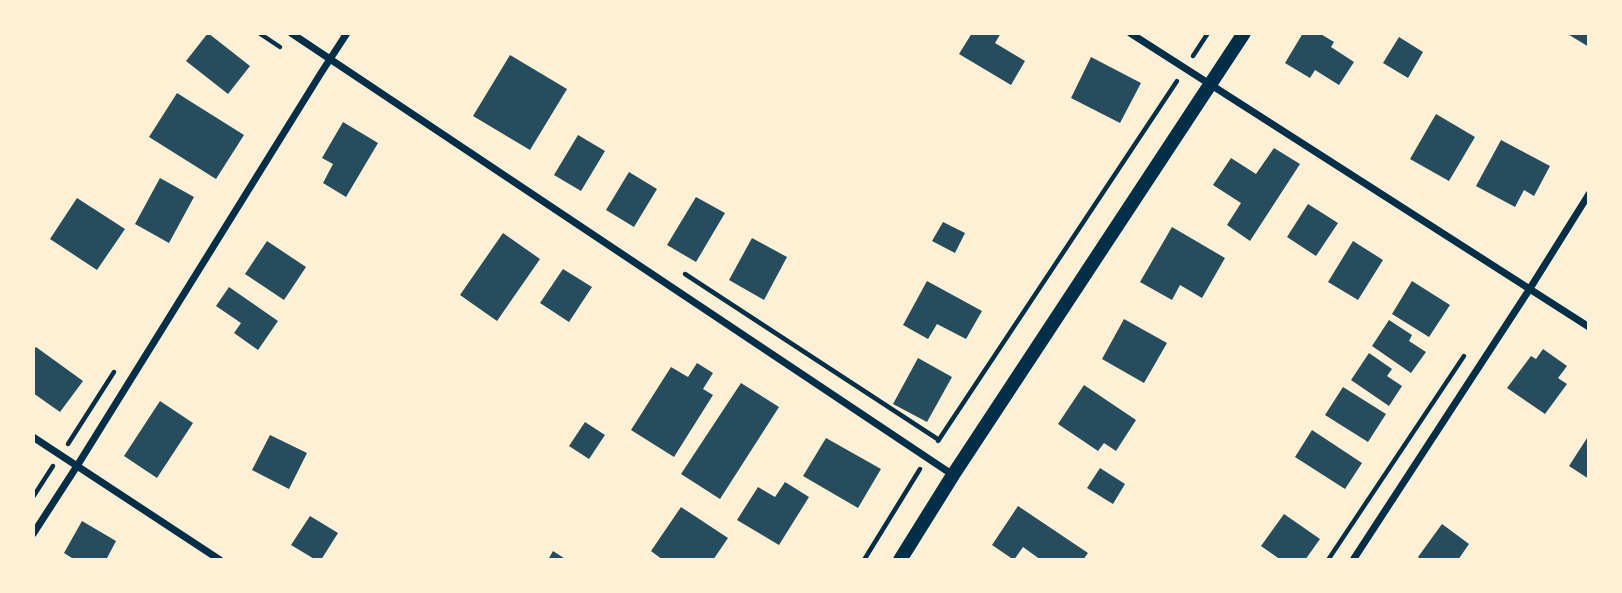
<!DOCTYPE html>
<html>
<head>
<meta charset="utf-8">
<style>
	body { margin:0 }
	#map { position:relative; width:1622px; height:593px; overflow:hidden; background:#fdf0d5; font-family:"Titillium Web",sans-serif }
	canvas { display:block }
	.frame { position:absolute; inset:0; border:35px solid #fdf0d5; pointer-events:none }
</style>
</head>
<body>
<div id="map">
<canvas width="1622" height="593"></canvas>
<div class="frame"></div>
</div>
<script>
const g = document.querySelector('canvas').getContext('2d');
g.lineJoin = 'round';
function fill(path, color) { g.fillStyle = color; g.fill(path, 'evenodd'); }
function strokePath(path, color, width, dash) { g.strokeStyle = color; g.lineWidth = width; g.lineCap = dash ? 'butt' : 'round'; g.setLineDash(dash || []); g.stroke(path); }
const building = new Path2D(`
	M 208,33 L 250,66 L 228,94 L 186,61 Z
	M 972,33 L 1001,33 L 995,43 L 1025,61 L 1011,85 L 959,54 Z
	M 1303,33 L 1319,33 L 1334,42 L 1331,47 L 1354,62 L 1339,85 L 1315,70 L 1310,78 L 1285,63 Z
	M 1566,33 L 1589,33 L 1589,47 Z
	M 1399,37 L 1423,52 L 1408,78 L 1383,63 Z
	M 510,55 L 567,89 L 530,150 L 473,116 Z
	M 1091,57 L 1141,83 L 1120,123 L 1071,98 Z
	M 177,93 L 244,135 L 216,179 L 149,137 Z
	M 1436,114 L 1475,137 L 1449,181 L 1410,159 Z
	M 343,122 L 378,143 L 346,197 L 323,183 L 333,164 L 322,158 Z
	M 578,135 L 605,151 L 581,191 L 554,175 Z
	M 1501,140 L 1550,166 L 1534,196 L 1524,190 L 1515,207 L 1476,186 Z
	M 1274,148 L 1300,164 L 1250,241 L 1227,225 L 1241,203 L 1213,185 L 1231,158 L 1256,174 Z
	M 629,172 L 657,189 L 634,227 L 606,210 Z
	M 160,178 L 194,197 L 169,243 L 135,224 Z
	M 696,197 L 725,213 L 696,262 L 667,245 Z
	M 77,198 L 125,229 L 97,270 L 50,239 Z
	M 1308,204 L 1338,223 L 1316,256 L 1287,237 Z
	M 943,222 L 965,233 L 955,253 L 932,241 Z
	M 1172,227 L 1225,258 L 1202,298 L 1180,285 L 1172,300 L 1140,282 Z
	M 503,233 L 540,259 L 497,321 L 460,295 Z
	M 752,238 L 787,257 L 764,300 L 729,280 Z
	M 267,241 L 306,267 L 284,300 L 245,274 Z
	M 1353,241 L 1383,260 L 1358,300 L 1328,282 Z
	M 563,269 L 592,287 L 569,322 L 540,303 Z
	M 927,281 L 982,311 L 966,339 L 937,324 L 928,339 L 903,325 Z
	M 1412,281 L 1450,305 L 1429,337 L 1392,314 Z
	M 229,287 L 278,321 L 258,350 L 234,333 L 241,323 L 216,306 Z
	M 1124,319 L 1167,343 L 1144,383 L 1102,359 Z
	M 1389,320 L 1412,335 L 1409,341 L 1426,352 L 1411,373 L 1372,346 Z
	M 36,347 L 83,381 L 60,412 L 33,393 L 33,350 Z
	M 1543,349 L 1567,366 L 1558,378 L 1567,384 L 1545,414 L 1507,388 L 1531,356 L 1536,359 Z
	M 1369,353 L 1392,369 L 1387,376 L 1402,386 L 1389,406 L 1351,380 Z
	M 918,358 L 952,377 L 927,422 L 893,404 Z
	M 697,363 L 713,373 L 703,389 L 713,395 L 674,457 L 631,430 L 671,367 L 688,377 Z
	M 741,383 L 779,407 L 720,499 L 681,474 Z
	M 1084,385 L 1136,420 L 1116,451 L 1104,443 L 1098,451 L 1058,424 Z
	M 1343,387 L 1386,414 L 1368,442 L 1325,415 Z
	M 160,401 L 193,423 L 157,478 L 124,456 Z
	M 585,422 L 605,435 L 589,459 L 569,446 Z
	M 1312,430 L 1362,463 L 1345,489 L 1295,457 Z
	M 270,435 L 307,453 L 289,489 L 252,470 Z
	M 1589,435 L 1589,479 L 1569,466 Z
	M 826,438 L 881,469 L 858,508 L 803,476 Z
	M 1100,468 L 1125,484 L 1113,504 L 1087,488 Z
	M 785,482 L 809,497 L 779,545 L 737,520 L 758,487 L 775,497 Z
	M 1018,506 L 1088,553 L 1083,560 L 1041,560 L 1023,547 L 1014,560 L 992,545 Z
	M 681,507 L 728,538 L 713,560 L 663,560 L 651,551 Z
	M 1284,514 L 1320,539 L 1305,560 L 1281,560 L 1261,546 Z
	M 310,516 L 338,533 L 321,560 L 316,560 L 291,545 Z
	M 82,521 L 116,541 L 106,560 L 75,560 L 64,553 Z
	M 1442,524 L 1469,544 L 1458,560 L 1421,560 L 1418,557 Z
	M 553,551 L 567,560 L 548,560 Z`);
const path = new Path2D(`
	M 259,33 L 280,47
	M 1193,56 L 1208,33
	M 685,274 L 939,440
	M 938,441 L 1177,81
	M 68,444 L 114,372
	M 33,497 L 53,466
	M 864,560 L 920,469
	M 1328,560 L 1464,356`);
const minor = new Path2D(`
	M 291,33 L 953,475
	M 1130,33 L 1589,327
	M 33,437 L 220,560
	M 33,534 L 77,466 L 321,73 L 347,33
	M 1353,560 L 1529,290 L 1589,194`);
const secondary = new Path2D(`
	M 900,560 L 953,475 L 1244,33`);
fill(building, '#264d5e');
strokePath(path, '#003049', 4.5);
strokePath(minor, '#003049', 7);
strokePath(secondary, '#003049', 14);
</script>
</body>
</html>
